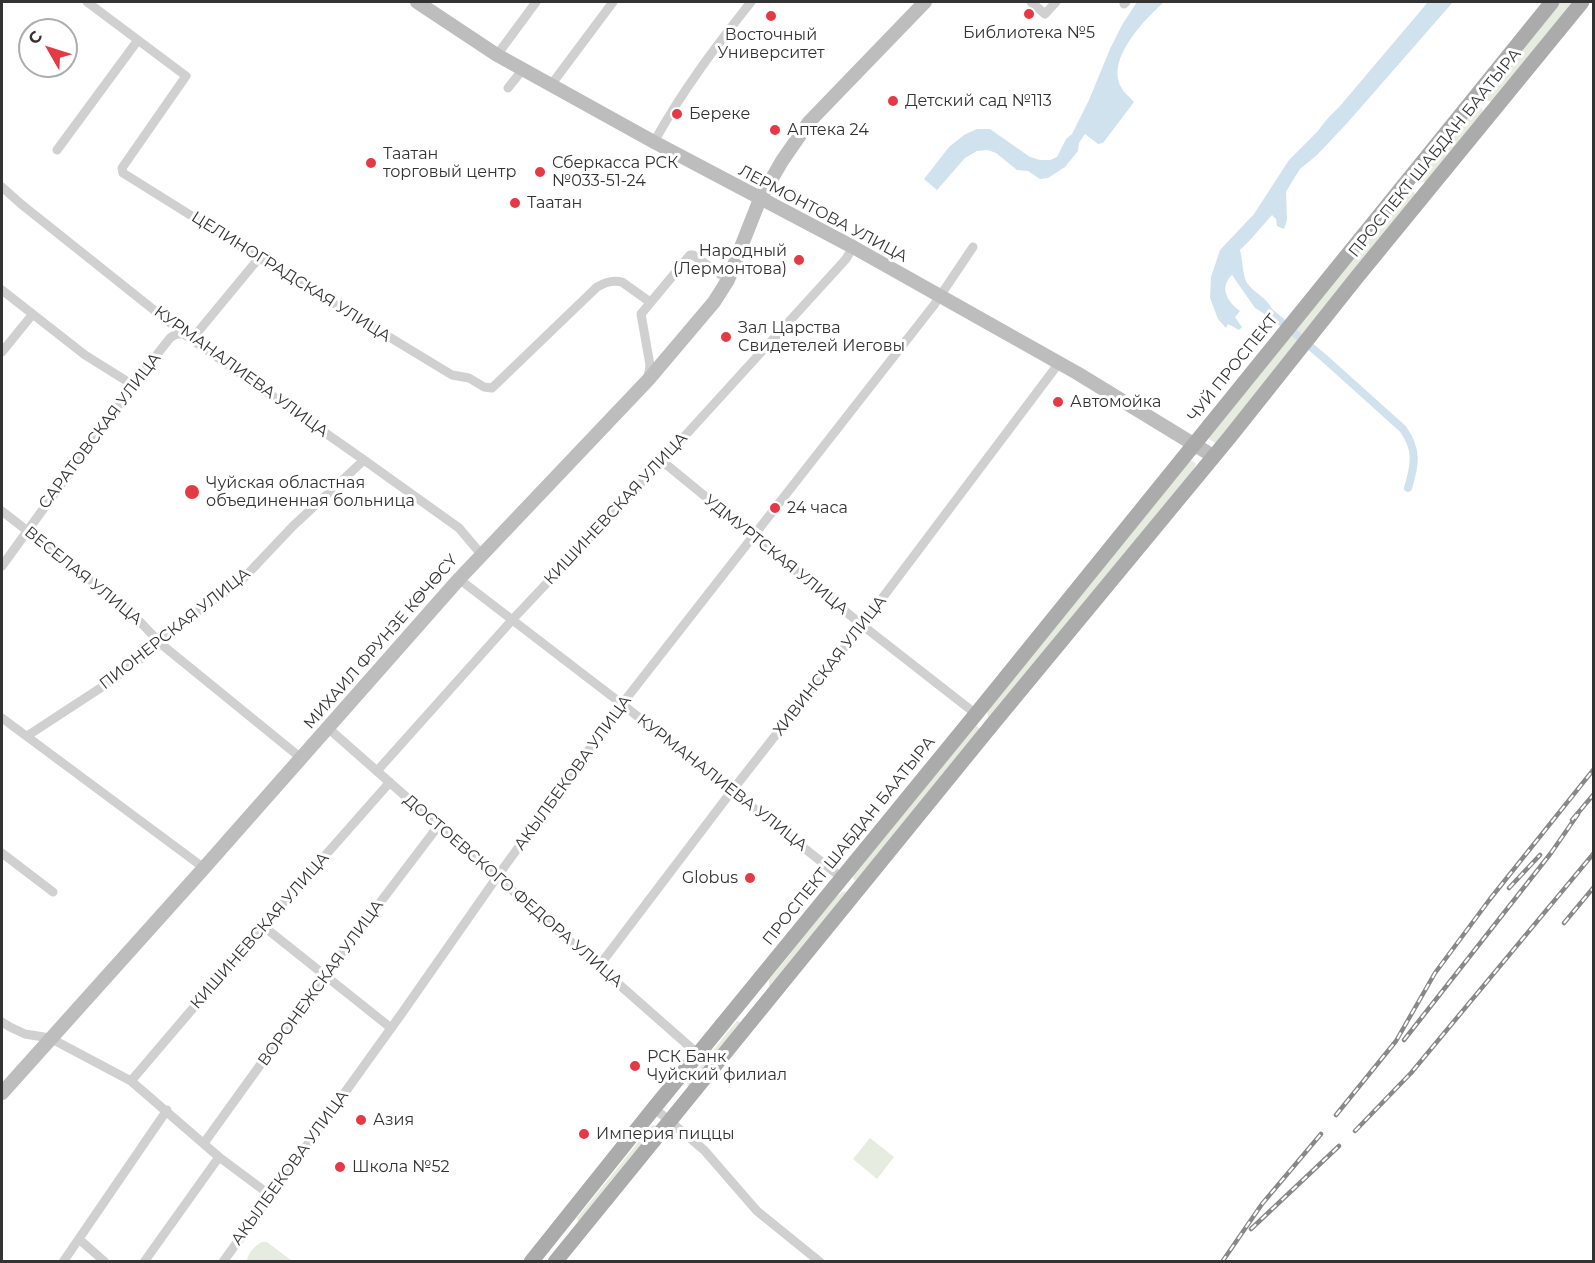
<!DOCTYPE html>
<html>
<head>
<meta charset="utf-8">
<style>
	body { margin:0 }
	#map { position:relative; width:1595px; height:1263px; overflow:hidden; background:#fff; font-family:Montserrat,sans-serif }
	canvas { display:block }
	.frame { position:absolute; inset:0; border:3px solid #333; pointer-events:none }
	.north { position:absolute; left:18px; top:18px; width:60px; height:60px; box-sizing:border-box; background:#fff; border:2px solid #adadad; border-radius:50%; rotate:309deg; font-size:16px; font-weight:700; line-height:24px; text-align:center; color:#333 }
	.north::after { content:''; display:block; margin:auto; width:21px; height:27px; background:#e63946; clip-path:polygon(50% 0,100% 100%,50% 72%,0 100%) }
</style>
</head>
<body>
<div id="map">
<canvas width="1595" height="1263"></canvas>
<div class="frame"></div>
<div class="north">С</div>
</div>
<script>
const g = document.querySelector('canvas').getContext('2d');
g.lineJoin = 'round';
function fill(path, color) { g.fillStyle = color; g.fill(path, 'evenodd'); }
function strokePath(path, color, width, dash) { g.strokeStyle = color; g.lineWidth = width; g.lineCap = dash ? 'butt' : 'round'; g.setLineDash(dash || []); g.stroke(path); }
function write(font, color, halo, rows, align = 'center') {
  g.font = font + ' Montserrat,sans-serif'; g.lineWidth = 6; g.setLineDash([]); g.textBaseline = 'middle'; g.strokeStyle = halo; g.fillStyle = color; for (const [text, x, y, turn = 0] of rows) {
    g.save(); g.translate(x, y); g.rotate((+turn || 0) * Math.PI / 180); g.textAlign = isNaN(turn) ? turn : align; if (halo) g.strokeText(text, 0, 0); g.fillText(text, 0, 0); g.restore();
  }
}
const green = new Path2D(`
	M 1557,2 L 1575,2 L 1493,101 C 1489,102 1487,101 1484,98 Z
	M 1475,105 L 1482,108 L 1483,113 L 1427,182 L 1421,182 L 1417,177 Z
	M 1409,189 L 1415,193 L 1415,197 L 1218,442 L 1215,443 L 1209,439 L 1209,436 Z
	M 1190,460 L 1194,462 L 1196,464 L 1192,472 L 990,718 L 988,717 L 987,710 L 1072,607 Z
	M 976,726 L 982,730 L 855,881 L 853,878 L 854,873 Z
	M 844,891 L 846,892 L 772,988 L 769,986 L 769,980 L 836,897 Z
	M 737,1021 L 742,1023 L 688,1087 L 687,1084 L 688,1081 Z
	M 652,1125 L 654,1125 L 657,1128 L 580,1221 L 578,1221 L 577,1218 Z
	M 870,1138 L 894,1157 L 877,1179 L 853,1159 Z
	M 262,1242 L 267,1242 L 292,1261 L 247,1261 C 248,1253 254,1246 262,1242 Z`);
const water = new Path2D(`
	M 1137,2 L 1164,2 C 1145,19 1106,59 1121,87 C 1124,93 1130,97 1134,102 L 1103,143 L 1098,144 L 1085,134 L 1079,143 L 1078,151 L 1065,167 L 1048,178 L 1040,179 L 1028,171 L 1017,170 L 996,153 L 988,150 L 977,151 L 965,158 L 937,190 L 924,179 L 949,147 L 964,135 L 977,129 L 990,129 L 1030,157 L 1040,160 L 1050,160 L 1057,157 L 1066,139 L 1072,134 L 1089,100 L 1110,49 L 1122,25 Z
	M 1428,2 L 1453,2 L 1349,121 L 1317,155 L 1300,169 L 1290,185 L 1286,192 L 1287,220 L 1284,229 L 1277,226 L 1276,219 L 1272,215 L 1251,239 L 1240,250 C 1243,261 1242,273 1247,283 C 1255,294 1268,298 1273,311 L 1271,318 L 1255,308 L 1232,275 C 1219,287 1227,302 1240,311 L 1235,317 L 1242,327 L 1239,330 L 1228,324 L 1226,328 L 1218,319 L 1210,298 L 1211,277 L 1220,250 L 1254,214 L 1289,160 L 1317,132 L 1328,118 L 1340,106 Z`);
const canal = new Path2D(`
	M 1266,309 L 1324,358 L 1403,429 C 1418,450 1415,465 1408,488`);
const minor = new Path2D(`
	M 87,2 L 186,76 L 122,168 L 123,173 L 259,258 L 452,375 L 469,378 L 484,387 L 492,388 L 597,287 C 605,282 614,280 622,282 L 650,302
	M 1031,2 L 1045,14 L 1056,2
	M 1124,4 L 1126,2
	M 497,55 L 536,2
	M 551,85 L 613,2
	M 508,88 L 523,69
	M 654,142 C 682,91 716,46 751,2
	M 57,150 L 138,40
	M 2,187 L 21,204 L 184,334 L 364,460 L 459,528 L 481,554
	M 2,290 L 85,355 L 133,385
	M 192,339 L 259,258
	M 2,352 L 32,315
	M 648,380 L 650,365 L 641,314 L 690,255 L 693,255 L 728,280
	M 662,461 L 862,625 L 976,714
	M 2,511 L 129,610 L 161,644 L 301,758
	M 2,566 L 133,385 L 170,338 L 176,334 L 184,334
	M 459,579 L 622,704 L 842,878
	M 2,718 L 204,868
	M 328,728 L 698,1054
	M 27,736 L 102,687 L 161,644 L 165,634 L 240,582 L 293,526 L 364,460
	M 377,771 L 513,619 L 662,461 L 846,259 L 853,247
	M 2,853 L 53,892
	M 263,926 L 391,1028
	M 599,966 L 731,792 L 862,625 L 1059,363
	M 2,1022 L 10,1027 L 25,1034 L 50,1038 L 131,1081 L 219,1157 L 270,1195
	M 131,1081 L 263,926 L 390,782
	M 654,1108 L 704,1150 L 757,1211 L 820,1262
	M 204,1143 L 325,975 L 439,825
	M 79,1239 L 105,1262
	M 63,1262 L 167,1110
	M 144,1262 L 219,1157
	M 223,1262 L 402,1013 L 497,877 L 622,704 L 934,305 L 973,247`);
const secondary = new Path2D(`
	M 417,2 L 497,55 L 654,142 L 853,247 L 1077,373 L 1213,456
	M 2,1093 L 204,868 L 459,579 L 648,380 L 714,302 L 728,280 L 760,199 L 782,161 L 809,122 L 925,2`);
const primary = new Path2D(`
	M 531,1262 L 654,1108 L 976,714 L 1552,2
	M 555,1262 L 991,726 L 1229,438 L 1357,277 L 1582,2`);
const rail = new Path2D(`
	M 1572,820 L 1594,794
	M 1509,888 L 1540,855
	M 1564,923 L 1594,887
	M 1404,1040 L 1551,853 L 1578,814
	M 1336,1115 L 1396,1041 L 1435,973 L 1490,899 L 1594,769
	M 1355,1131 L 1411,1073 L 1594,853
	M 1251,1229 L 1339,1146
	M 1222,1262 L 1262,1204 L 1321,1134`);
const markers = [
	[1029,14,6,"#e63946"],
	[771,16,6,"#e63946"],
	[893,101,6,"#e63946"],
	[677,114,6,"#e63946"],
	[775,130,6,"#e63946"],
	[371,163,6,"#e63946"],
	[540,172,6,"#e63946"],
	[515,203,6,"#e63946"],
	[799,260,6,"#e63946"],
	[726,337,6,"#e63946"],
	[1058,402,6,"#e63946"],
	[192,492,8,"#e63946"],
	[775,508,6,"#e63946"],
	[750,878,6,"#e63946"],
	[635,1066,6,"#e63946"],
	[361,1120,6,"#e63946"],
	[584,1134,6,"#e63946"],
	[340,1167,6,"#e63946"]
];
const poiNames = [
	["Библиотека №5",1029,33,"center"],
	["Восточный",771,35,"center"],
	["Университет",771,53,"center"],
	["Детский сад №113",905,101],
	["Береке",689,114],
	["Аптека 24",787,130],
	["Таатан",383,154],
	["торговый центр",383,172],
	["Сберкасса РСК",552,163],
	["№033-51-24",552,181],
	["Таатан",527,203],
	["Народный",787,251,"right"],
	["(Лермонтова)",787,269,"right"],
	["Зал Царства",738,328],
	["Свидетелей Иеговы",738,346],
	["Автомойка",1070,402],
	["Чуйская областная",206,483],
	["объединенная больница",206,501],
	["24 часа",787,508],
	["Globus",738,878,"right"],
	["РСК Банк",647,1057],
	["Чуйский филиал",647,1075],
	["Азия",373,1120],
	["Империя пиццы",596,1134],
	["Школа №52",352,1167]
];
const streetNames = [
	["ПРОСПЕКТ ШАБДАН БААТЫРА",1435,153,-51],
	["ЛЕРМОНТОВА УЛИЦА",823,214,28],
	["ЦЕЛИНОГРАДСКАЯ УЛИЦА",291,277,32],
	["ЧУЙ ПРОСПЕКТ",1233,368,-51],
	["КУРМАНАЛИЕВА УЛИЦА",241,372,36],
	["САРАТОВСКАЯ УЛИЦА",100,431,-53],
	["КИШИНЕВСКАЯ УЛИЦА",616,509,-47],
	["УДМУРТСКАЯ УЛИЦА",776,555,39],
	["ВЕСЕЛАЯ УЛИЦА",83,576,39],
	["ПИОНЕРСКАЯ УЛИЦА",175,629,-38],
	["МИХАИЛ ФРУНЗЕ КӨЧӨСҮ",381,642,-49],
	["ХИВИНСКАЯ УЛИЦА",830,666,-52],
	["АКЫЛБЕКОВА УЛИЦА",573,773,-54],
	["КУРМАНАЛИЕВА УЛИЦА",722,783,38],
	["ПРОСПЕКТ ШАБДАН БААТЫРА",849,841,-51],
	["ДОСТОЕВСКОГО ФЕДОРА УЛИЦА",513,891,41],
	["КИШИНЕВСКАЯ УЛИЦА",260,931,-49],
	["ВОРОНЕЖСКАЯ УЛИЦА",321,983,-54],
	["АКЫЛБЕКОВА УЛИЦА",290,1168,-54]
];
fill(green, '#e6ecdf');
fill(water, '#cfe2ee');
strokePath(canal, '#cfe2ee', 8);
strokePath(minor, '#d0d0d0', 9);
strokePath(secondary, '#bdbdbd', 14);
strokePath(primary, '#ababab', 15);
strokePath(rail, '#888', 4.5);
strokePath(rail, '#fff', 2, [7]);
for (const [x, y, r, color] of markers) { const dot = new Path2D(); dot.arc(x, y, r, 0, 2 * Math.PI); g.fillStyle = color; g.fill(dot); strokePath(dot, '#fff', 2); }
write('16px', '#333', '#fff', poiNames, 'left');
write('16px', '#333', '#fff', streetNames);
</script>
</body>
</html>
